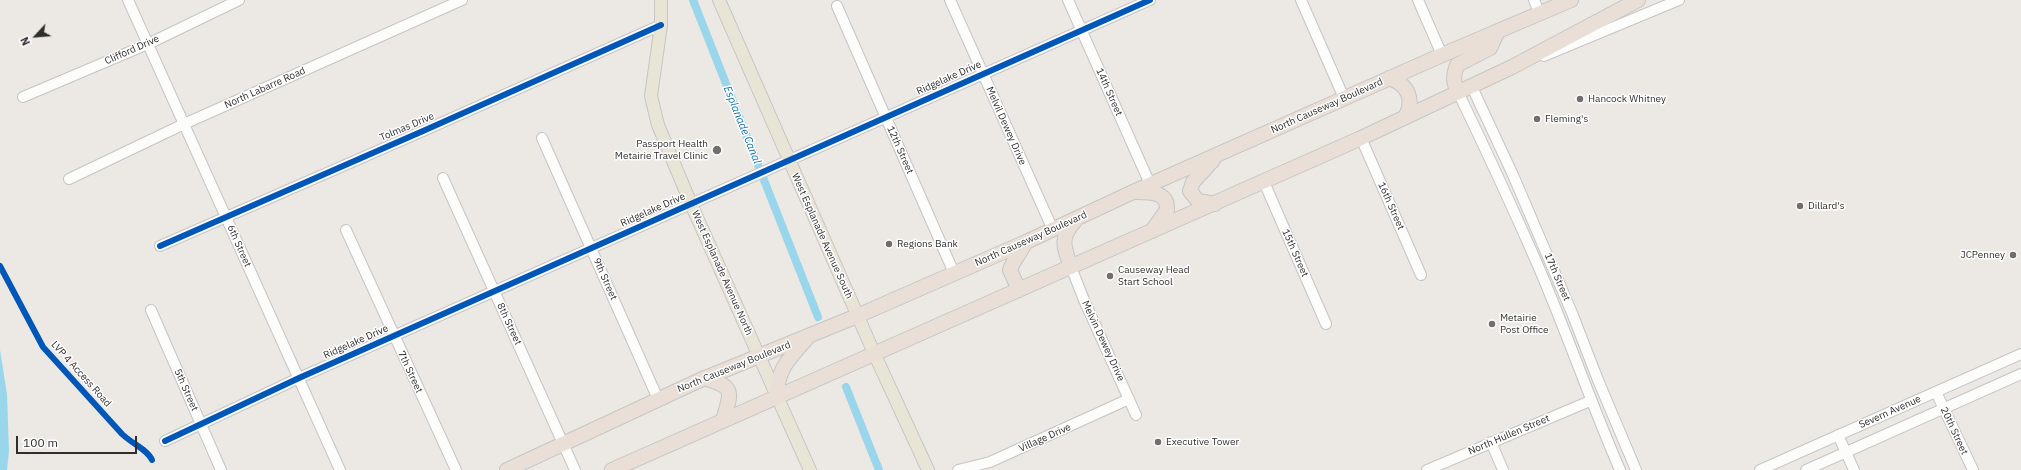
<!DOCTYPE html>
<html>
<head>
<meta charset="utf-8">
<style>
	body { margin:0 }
	#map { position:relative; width:2021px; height:470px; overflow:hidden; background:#ece8e4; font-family:"IBM Plex Sans",sans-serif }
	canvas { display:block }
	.north { position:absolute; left:16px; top:16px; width:40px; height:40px; -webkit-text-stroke:3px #fff; paint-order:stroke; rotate:244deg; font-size:11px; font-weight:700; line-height:16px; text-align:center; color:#2e2e2e }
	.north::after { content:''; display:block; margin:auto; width:14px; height:18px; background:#2e2e2e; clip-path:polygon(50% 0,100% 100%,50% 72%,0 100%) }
	.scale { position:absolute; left:16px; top:436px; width:121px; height:18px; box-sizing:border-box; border:2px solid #2e2e2e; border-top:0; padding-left:5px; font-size:12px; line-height:14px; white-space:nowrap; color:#2e2e2e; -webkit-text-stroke:3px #fff; paint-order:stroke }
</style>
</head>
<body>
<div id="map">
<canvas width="2021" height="470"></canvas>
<div class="north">N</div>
<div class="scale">100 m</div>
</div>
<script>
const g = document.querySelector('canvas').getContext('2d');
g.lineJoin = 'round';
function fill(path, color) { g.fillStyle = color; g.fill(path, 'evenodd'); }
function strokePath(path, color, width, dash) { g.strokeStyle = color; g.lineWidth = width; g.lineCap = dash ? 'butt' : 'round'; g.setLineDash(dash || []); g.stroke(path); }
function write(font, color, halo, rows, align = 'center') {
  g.font = font + ' "IBM Plex Sans",sans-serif'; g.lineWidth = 3; g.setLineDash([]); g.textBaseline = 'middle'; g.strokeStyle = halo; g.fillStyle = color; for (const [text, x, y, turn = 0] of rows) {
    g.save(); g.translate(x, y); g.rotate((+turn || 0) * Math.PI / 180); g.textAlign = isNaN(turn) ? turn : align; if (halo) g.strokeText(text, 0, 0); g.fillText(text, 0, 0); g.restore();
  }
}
const water = new Path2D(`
	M 0,350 L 7,394 L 9,451 L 7,470 L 0,470 Z`);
const canal = new Path2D(`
	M 693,0 L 818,317
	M 846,387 L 879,470`);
const minor = new Path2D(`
	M 128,0 L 340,470
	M 950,0 L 1053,230
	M 1068,0 L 1150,184
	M 1301,0 L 1344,98
	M 1418,0 L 1442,55
	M 1534,0 L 1539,12
	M 837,6 L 954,273
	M 1544,56 L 1679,0
	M 1472,87 L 1513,175 L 1572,313 L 1598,380 L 1636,470
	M 1458,92 C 1485,148 1511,204 1536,261 C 1566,330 1590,401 1620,470
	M 23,97 L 148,44 L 239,0
	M 542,138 L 658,399
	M 1361,138 L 1421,275
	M 443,178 L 575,470
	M 69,179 L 184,124 L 462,0
	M 1264,182 L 1326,324
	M 346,230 L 456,470
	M 160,246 L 423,131 L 661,25
	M 1071,267 L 1084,300 L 1136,415
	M 151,310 L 221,470
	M 1936,392 L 1973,470
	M 1838,435 L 1854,470
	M 165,441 L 299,378 L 1150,0
	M 1491,442 L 1503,470
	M 958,470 L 990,462 L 1129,399
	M 1427,470 L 1590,401
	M 1760,470 L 2021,354
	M 1806,470 L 2021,374`);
const major = new Path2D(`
	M 661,0 L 661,25 L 651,96 L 658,125 L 691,204 L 810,470
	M 719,0 L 874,353 L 928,470`);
const highway = new Path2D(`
	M 1389,78 C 1408,84 1415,100 1405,117
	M 1458,92 C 1453,82 1453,76 1457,65 L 1490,48 L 1498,31
	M 1213,160 L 1193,182 L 1190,191 L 1198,201 L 1215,204
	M 1137,192 C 1151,192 1168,192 1167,210 L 1152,231
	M 1071,267 C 1064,248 1059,238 1075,221
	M 1019,290 L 1010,270 L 1013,263 L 1026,242
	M 704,378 C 735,387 732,391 723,420
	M 777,396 C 777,368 790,358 807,338
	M 507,470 L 698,381 L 857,316 L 1026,242 L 1133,192 L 1442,55 L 1571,0
	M 612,470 L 1359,139 L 1512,67 L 1638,0`);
const cycleway = new Path2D(`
	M 160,246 L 423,131 L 661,25
	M 0,266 L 43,347 L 122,434 C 131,443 148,450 152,460
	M 165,441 L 299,378 L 1150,0`);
const markers = [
	[1580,99,4,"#706f6e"],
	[1537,119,4,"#706f6e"],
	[717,150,5,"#706f6e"],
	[1800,206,4,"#706f6e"],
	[889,244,4,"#706f6e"],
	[2013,255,4,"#706f6e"],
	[1110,276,4,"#706f6e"],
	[1492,324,4,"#706f6e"],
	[1158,442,4,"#706f6e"]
];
const streetNames = [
	["Clifford Drive",132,50,-24],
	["Ridgelake Drive",949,78,-24],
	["North Labarre Road",265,88,-24],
	["14th Street",1109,92,66],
	["North Causeway Boulevard",1327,106,-24],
	["Melvil Dewey Drive",1006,126,66],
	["Tolmas Drive",407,127,-23],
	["12th Street",900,150,66],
	["16th Street",1391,206,66],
	["Ridgelake Drive",653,210,-24],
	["West Esplanade Avenue South",822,236,66],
	["North Causeway Boulevard",1031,239,-24],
	["6th Street",239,246,66],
	["15th Street",1295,253,66],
	["West Esplanade Avenue North",722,273,66],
	["17th Street",1557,277,67],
	["9th Street",605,279,66],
	["8th Street",509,324,65],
	["Melvin Dewey Drive",1103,341,65],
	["Ridgelake Drive",356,342,-24],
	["North Causeway Boulevard",734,367,-22],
	["7th Street",410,372,65],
	["LVP 4 Access Road",81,374,48],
	["5th Street",186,390,66],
	["Severn Avenue",1890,412,-24],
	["20th Street",1954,431,65],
	["North Hullen Street",1509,435,-23],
	["Village Drive",1045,438,-24]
];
const poiNames = [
	["Hancock Whitney",1588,99],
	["Fleming's",1545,119],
	["Passport Health",708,144,"right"],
	["Metairie Travel Clinic",708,156,"right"],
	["Dillard's",1808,206],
	["Regions Bank",897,244],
	["JCPenney",2005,255,"right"],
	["Causeway Head",1118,270],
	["Start School",1118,282],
	["Metairie",1500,318],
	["Post Office",1500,330],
	["Executive Tower",1166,442]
];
const waterNames = [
	["Esplanade Canal",742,125,68]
];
fill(water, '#99d6ec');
strokePath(canal, '#99d6ec', 8);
strokePath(minor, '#c5c4c5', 12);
strokePath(major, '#c6c5c4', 14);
strokePath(highway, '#c6c5c4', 16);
strokePath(minor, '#fcfcfb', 10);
strokePath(major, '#e8e4d6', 12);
strokePath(highway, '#eadfd6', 14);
strokePath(cycleway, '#0057b8', 6);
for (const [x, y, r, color] of markers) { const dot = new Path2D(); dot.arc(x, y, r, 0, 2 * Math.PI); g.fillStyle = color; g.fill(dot); strokePath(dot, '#fff', 1.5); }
write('10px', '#2e2e2e', '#fff', streetNames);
write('10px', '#2e2e2e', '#fff', poiNames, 'left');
write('italic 11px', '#0d6fa3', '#fff', waterNames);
</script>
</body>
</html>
